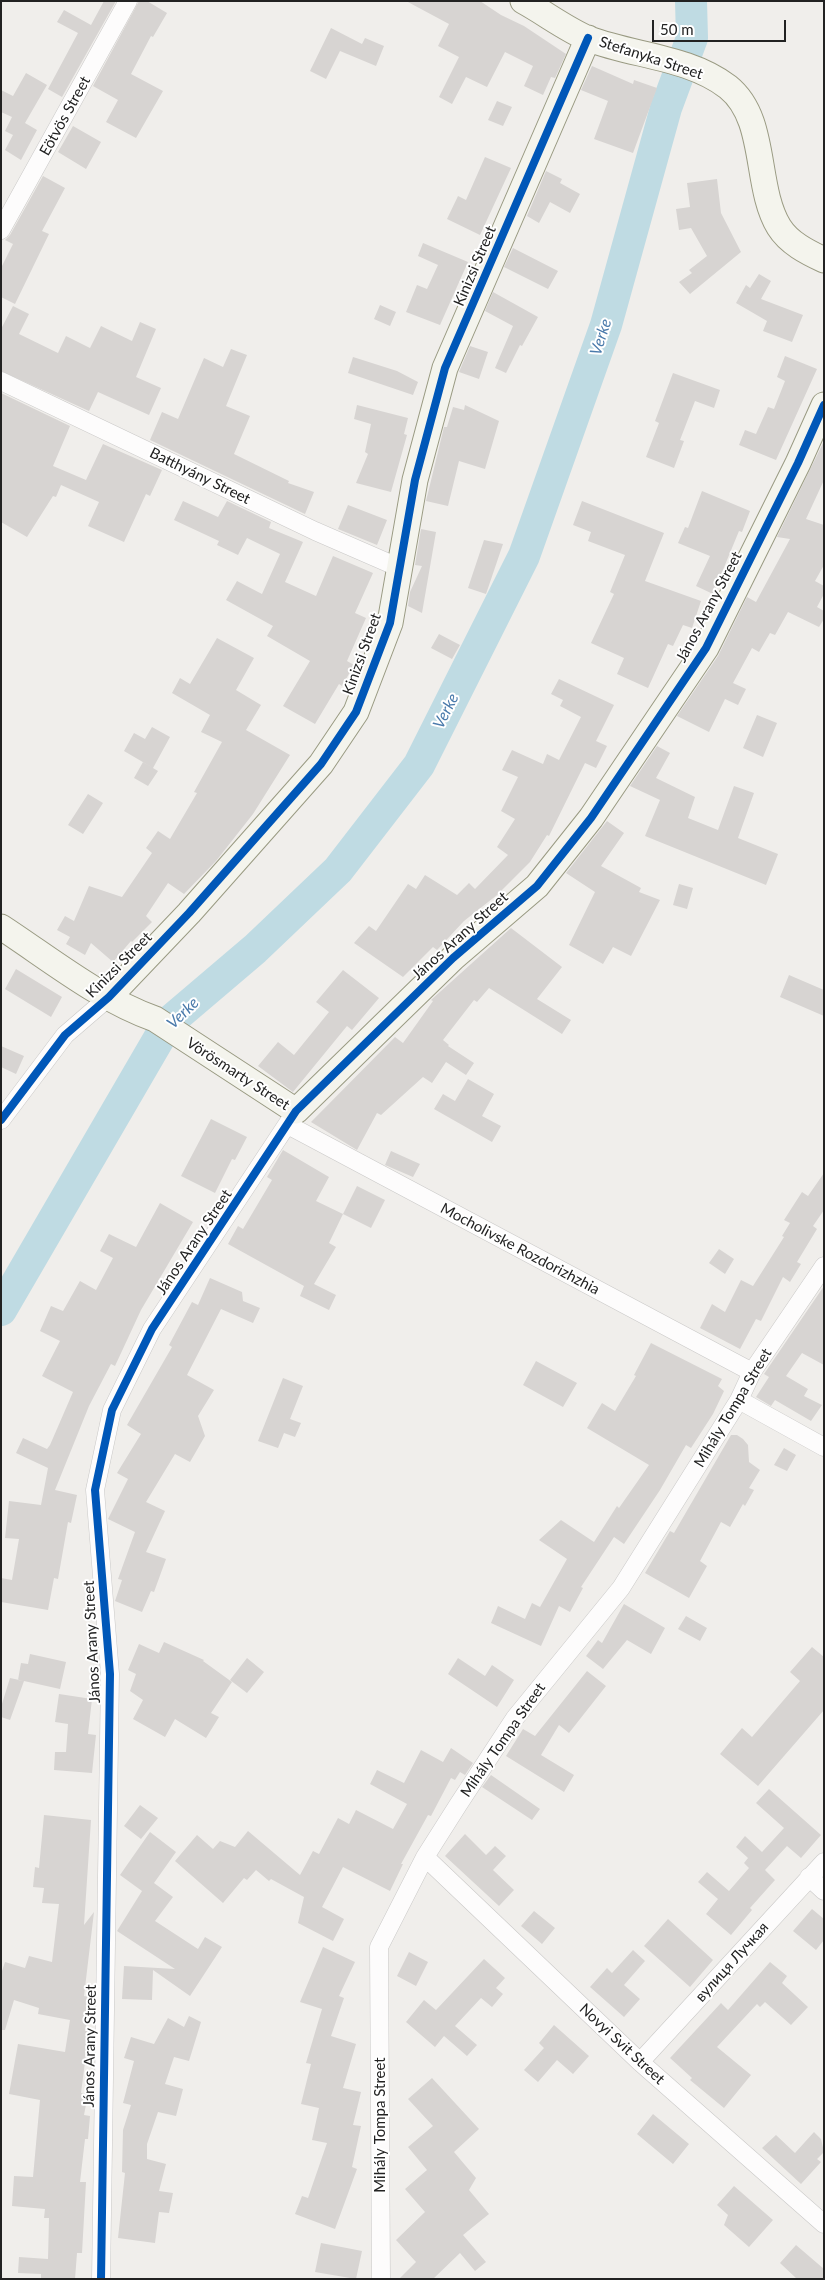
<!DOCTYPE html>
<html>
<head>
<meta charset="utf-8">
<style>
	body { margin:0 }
	#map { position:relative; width:825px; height:2280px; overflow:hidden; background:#f0eeeb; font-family:Lato,sans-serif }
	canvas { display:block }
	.frame { position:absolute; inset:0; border:2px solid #222; pointer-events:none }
	.scale { position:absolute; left:652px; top:20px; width:134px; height:22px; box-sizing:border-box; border:2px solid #222; border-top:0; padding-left:6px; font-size:15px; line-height:18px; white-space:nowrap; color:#222; -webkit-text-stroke:4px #fff; paint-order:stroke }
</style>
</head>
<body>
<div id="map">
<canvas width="825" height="2280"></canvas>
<div class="frame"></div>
<div class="scale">50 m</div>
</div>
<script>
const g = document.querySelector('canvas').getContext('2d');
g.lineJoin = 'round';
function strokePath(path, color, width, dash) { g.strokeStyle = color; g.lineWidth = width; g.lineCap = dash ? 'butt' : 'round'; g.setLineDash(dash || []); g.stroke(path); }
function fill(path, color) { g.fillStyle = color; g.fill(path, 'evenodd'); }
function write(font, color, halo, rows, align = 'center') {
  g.font = font + ' Lato,sans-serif'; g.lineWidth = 4; g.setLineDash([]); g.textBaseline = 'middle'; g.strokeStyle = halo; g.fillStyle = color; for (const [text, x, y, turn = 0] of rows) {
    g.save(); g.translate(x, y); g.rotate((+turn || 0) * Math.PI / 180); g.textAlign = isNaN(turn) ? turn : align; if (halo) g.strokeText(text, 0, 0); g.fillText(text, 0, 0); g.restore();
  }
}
const river = new Path2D(`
	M 1,1310 L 168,1023 L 255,949 L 338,870 L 419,765 L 524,556 L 606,325 L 666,108 L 692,38 L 691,1`);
const building = new Path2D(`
	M 104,1 L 116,1 L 62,97 L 48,89 L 78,33 L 57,22 L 64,10 L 91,25 Z
	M 139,1 L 147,1 L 167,13 L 153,37 L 151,36 L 131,74 L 163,91 L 136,138 L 106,122 L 118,100 L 93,86 Z
	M 406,1 L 480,1 L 501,15 L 524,26 L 566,54 L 555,78 L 551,77 L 543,95 L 524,86 L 533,66 L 505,52 L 487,87 L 466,77 L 452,104 L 439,97 L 459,57 L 438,46 L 449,24 Z
	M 331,28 L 362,44 L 365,38 L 384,46 L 376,66 L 340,51 L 326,79 L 310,71 Z
	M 592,66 L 633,84 L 634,80 L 657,88 L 633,153 L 594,139 L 608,101 L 581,90 Z
	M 26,73 L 47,85 L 25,123 L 37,130 L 21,160 L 5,150 L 13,135 L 5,131 L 12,117 L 1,112 L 1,90 L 13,96 Z
	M 497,101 L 512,107 L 503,126 L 488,120 Z
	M 73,126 L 101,142 L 86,169 L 58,152 Z
	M 485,157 L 511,168 L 480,235 L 447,219 L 458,196 L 466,200 Z
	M 546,171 L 562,179 L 560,183 L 580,194 L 570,213 L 550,202 L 539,223 L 527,216 Z
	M 43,176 L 65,188 L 42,231 L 49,234 L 15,304 L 1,297 L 1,268 L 13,244 L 5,240 L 10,235 Z
	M 717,179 L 721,213 L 741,252 L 690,294 L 679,282 L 692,273 L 689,270 L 707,256 L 691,228 L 679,230 L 676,209 L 690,207 L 687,183 Z
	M 423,243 L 468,262 L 440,325 L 406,312 L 417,285 L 427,289 L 438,265 L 418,256 Z
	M 513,248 L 558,271 L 548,289 L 504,267 Z
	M 759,274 L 771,281 L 761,299 L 803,315 L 792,342 L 763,331 L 767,321 L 736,303 L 746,285 L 750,288 Z
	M 493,292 L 538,317 L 522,346 L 520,345 L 506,373 L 495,368 L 513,326 L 485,311 Z
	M 380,305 L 396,312 L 390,326 L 374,319 Z
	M 13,306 L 29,314 L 19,334 L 58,353 L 66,336 L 90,348 L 101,326 L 132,341 L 140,322 L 156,329 L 136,377 L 161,388 L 149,415 L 98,392 L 89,411 L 1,371 L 1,329 Z
	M 470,346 L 488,352 L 479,379 L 459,372 Z
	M 231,349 L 247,355 L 226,406 L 250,416 L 234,454 L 289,481 L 288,483 L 314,492 L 305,514 L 150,440 L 162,412 L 178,419 L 204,358 L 223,367 Z
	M 785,356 L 817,369 L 776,460 L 739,445 L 745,430 L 756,434 L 768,407 L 774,409 L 785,381 L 777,377 Z
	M 353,357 L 397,371 L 418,382 L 413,395 L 348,373 Z
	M 673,373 L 720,390 L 714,408 L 695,401 L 680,440 L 684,441 L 674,468 L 646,457 L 659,423 L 655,421 Z
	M 1,393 L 70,426 L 53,466 L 86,480 L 103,444 L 162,470 L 150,496 L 146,494 L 124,542 L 88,526 L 99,502 L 61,485 L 56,497 L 53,496 L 27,537 L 1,522 Z
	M 357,405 L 408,418 L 404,434 L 407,435 L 391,492 L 356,483 L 368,454 L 365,452 L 371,424 L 354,419 Z
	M 465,405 L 499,421 L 485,469 L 459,461 L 448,506 L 426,501 L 444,427 L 447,427 L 453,407 L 464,410 Z
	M 824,441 L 824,480 L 806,519 L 824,525 L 824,565 L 815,581 L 824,586 L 824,594 L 817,607 L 824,611 L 824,619 L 819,627 L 788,612 L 775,635 L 770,633 L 759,652 L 752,648 L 733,683 L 746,689 L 738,705 L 725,699 L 709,732 L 677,716 L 718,656 L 747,597 L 756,602 L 790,539 L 777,537 Z
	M 702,491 L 750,511 L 742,532 L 739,531 L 713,594 L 696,586 L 710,556 L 678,543 L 685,527 L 688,528 Z
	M 183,501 L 218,517 L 227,501 L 271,522 L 269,528 L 303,542 L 285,582 L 316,596 L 333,556 L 373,573 L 355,613 L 366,618 L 347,661 L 354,665 L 342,686 L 339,684 L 315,724 L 283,706 L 310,661 L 267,636 L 273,626 L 226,600 L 237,581 L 262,594 L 280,554 L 247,538 L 238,555 L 217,545 L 219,541 L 174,520 Z
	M 582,501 L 664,533 L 645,581 L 701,601 L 692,628 L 683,625 L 673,646 L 668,644 L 648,688 L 617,674 L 624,658 L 591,643 L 614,594 L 610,592 L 625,555 L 588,541 L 591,532 L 573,525 Z
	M 348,505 L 387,520 L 377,545 L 338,529 Z
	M 421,529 L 436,532 L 422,613 L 408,606 L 410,592 L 422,566 L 415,565 Z
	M 484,540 L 503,544 L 486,594 L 468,588 Z
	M 439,634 L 460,645 L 452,659 L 431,648 Z
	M 217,638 L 254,658 L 236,690 L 261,705 L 246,730 L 290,755 L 253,814 L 216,861 L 184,894 L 168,883 L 146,916 L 152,922 L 132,942 L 131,941 L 113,962 L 91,943 L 85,955 L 66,944 L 70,937 L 57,930 L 65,916 L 74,921 L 89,886 L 122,897 L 152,853 L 146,848 L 158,831 L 170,839 L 197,793 L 194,792 L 222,742 L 201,732 L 210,715 L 172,693 L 180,678 L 190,684 Z
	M 559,679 L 614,705 L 596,741 L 607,746 L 596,768 L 585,763 L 549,836 L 547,835 L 530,862 L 497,895 L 464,921 L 437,950 L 433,947 L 403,977 L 354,943 L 369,926 L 376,931 L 408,884 L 416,889 L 425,875 L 457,895 L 469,883 L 475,889 L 508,855 L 497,847 L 515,819 L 501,811 L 518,777 L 502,770 L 512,750 L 543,764 L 547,754 L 559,760 L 581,717 L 560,706 L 563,700 L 551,694 Z
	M 757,715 L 777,723 L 763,757 L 743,748 Z
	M 152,727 L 170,737 L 153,768 L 124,751 L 134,733 L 145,739 Z
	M 657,746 L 670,753 L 656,778 L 695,797 L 688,818 L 718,830 L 734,786 L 754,793 L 738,838 L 778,854 L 766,885 L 645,836 L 660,800 L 630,786 Z
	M 143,762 L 158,771 L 148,786 L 134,778 Z
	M 88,794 L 103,803 L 83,834 L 68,825 Z
	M 607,821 L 624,833 L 601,866 L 641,888 L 639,892 L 660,900 L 631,956 L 613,947 L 603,964 L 569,945 L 595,892 L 566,873 Z
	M 679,884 L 693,888 L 687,909 L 673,905 Z
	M 511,928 L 562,967 L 537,999 L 571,1020 L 562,1034 L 489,988 L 477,1002 L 474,1000 L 443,1040 L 449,1045 L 448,1046 L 474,1063 L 466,1075 L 446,1062 L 432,1083 L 423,1077 L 381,1115 L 377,1113 L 357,1150 L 311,1122 L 395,1037 L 403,1043 L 433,1001 L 431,1000 Z
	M 16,969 L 62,997 L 51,1017 L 5,989 Z
	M 343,970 L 379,998 L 352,1030 L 347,1026 L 293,1092 L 258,1066 L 278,1042 L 294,1055 L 329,1012 L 316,1002 Z
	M 789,975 L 824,990 L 824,1016 L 780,997 Z
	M 1,1046 L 24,1056 L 16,1074 L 1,1067 Z
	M 468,1079 L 494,1094 L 482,1116 L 501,1126 L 492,1142 L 434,1109 L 443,1094 L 455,1101 Z
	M 211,1119 L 247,1137 L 235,1160 L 232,1159 L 215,1193 L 181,1176 Z
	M 283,1150 L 329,1177 L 316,1201 L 343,1214 L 329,1243 L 336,1247 L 314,1284 L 336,1295 L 329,1310 L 300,1296 L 304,1286 L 228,1244 L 238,1226 L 243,1229 L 272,1180 L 267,1177 Z
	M 391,1151 L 420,1164 L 413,1177 L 385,1165 Z
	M 824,1173 L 824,1210 L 813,1226 L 817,1229 L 797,1262 L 801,1264 L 790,1282 L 783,1277 L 761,1321 L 756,1319 L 740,1349 L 700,1328 L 712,1304 L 725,1312 L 741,1280 L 753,1286 L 784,1237 L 782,1236 L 790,1223 L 784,1220 L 802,1192 L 808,1196 Z
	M 357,1186 L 385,1200 L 371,1228 L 343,1214 Z
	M 160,1203 L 193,1222 L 141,1310 L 115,1366 L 111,1364 L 89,1406 L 55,1490 L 77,1495 L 71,1523 L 68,1522 L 58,1579 L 54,1578 L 48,1610 L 1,1602 L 1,1578 L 12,1580 L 19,1539 L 5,1538 L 9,1501 L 41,1505 L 48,1468 L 16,1453 L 23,1438 L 47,1449 L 50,1445 L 73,1392 L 42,1376 L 60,1341 L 40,1331 L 51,1306 L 63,1311 L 80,1281 L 96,1290 L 113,1258 L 100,1251 L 109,1234 L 136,1247 Z
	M 719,1249 L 734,1259 L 725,1274 L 709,1263 Z
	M 210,1278 L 242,1292 L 243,1301 L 260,1308 L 253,1323 L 221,1309 L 187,1375 L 214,1390 L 198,1416 L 205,1436 L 190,1462 L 175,1454 L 146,1502 L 165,1511 L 146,1552 L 166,1559 L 154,1592 L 151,1591 L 142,1612 L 115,1601 L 122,1580 L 118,1579 L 135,1532 L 108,1519 L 128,1479 L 117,1473 L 141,1434 L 127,1425 L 172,1347 L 169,1345 L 192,1302 L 198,1305 Z
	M 824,1286 L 824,1365 L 802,1353 L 786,1376 L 808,1389 L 804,1396 L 822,1405 L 811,1421 L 775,1400 L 771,1406 L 756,1397 L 769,1377 L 764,1374 Z
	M 651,1343 L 722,1379 L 718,1386 L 724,1391 L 713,1414 L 691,1448 L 686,1445 L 660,1490 L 624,1544 L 614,1537 L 581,1587 L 583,1588 L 570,1612 L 559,1606 L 541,1646 L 491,1623 L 498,1606 L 525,1619 L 532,1603 L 540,1607 L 567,1559 L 539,1540 L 561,1520 L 594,1542 L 617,1506 L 619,1508 L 649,1465 L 587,1428 L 602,1403 L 615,1411 L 636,1376 L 634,1375 Z
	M 536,1361 L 577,1383 L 563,1407 L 523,1385 Z
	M 283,1378 L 303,1386 L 290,1419 L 301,1423 L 295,1437 L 284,1433 L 278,1448 L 258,1441 Z
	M 731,1435 L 737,1435 L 743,1439 L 748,1445 L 749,1462 L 760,1470 L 749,1488 L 754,1490 L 745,1506 L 743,1504 L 730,1527 L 721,1522 L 700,1561 L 707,1566 L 689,1598 L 645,1573 L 670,1531 L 674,1533 Z
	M 784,1448 L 796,1455 L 787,1471 L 774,1465 Z
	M 624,1604 L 665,1628 L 651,1654 L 627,1640 L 603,1669 L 586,1656 L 598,1640 L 602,1643 Z
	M 686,1616 L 707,1628 L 700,1641 L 678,1629 Z
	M 164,1642 L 204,1660 L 203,1661 L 232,1682 L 211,1713 L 219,1717 L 206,1738 L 175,1719 L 165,1737 L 133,1719 L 143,1700 L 130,1691 L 136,1674 L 128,1670 L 139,1644 L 159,1653 Z
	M 812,1647 L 824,1657 L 824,1710 L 758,1786 L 720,1754 L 742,1728 L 752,1737 L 800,1681 L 790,1672 Z
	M 30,1654 L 66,1662 L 60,1689 L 24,1681 L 10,1720 L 1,1717 L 1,1707 L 10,1678 L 24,1681 L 18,1680 L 21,1663 L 28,1664 Z
	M 247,1658 L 264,1672 L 247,1693 L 230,1680 Z
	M 458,1658 L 485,1676 L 492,1665 L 514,1680 L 497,1707 L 448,1674 Z
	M 587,1671 L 606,1686 L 569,1733 L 559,1725 L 541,1755 L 574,1775 L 564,1792 L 506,1756 L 523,1729 L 535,1736 Z
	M 59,1694 L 92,1699 L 88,1734 L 96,1735 L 92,1773 L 54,1770 L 55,1752 L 66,1752 L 68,1724 L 55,1722 Z
	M 451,1748 L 473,1763 L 465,1775 L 460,1772 L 455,1780 L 451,1778 L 431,1816 L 428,1815 L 401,1864 L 403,1864 L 390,1891 L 343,1867 L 322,1907 L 344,1919 L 333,1941 L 298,1923 L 304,1897 L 271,1879 L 269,1881 L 256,1870 L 247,1880 L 244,1878 L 223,1903 L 175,1861 L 197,1835 L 213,1849 L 220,1841 L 235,1847 L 248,1831 L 300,1875 L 313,1851 L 319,1854 L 338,1818 L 349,1824 L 356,1810 L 393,1829 L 407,1804 L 370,1784 L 377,1770 L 404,1783 L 421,1750 L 443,1762 Z
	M 491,1775 L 540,1809 L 532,1820 L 482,1787 Z
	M 769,1789 L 821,1835 L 801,1858 L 787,1846 L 765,1870 L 775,1880 L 750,1908 L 752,1910 L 731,1935 L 706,1914 L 718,1899 L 698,1882 L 707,1872 L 729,1891 L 749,1868 L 744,1863 L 748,1858 L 736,1847 L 745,1836 L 762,1852 L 784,1828 L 756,1803 Z
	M 140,1805 L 158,1818 L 141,1839 L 124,1826 Z
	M 44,1815 L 91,1820 L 84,1925 L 94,1912 L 84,1996 L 91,1997 L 85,2031 L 89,2031 L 81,2093 L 88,2094 L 84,2115 L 90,2116 L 88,2139 L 85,2139 L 80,2182 L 86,2182 L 82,2253 L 77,2253 L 75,2279 L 41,2279 L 41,2274 L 18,2273 L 19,2257 L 48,2259 L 49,2218 L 44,2218 L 45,2209 L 12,2206 L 14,2176 L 33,2177 L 40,2100 L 9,2094 L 18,2044 L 65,2052 L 70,2020 L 38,2014 L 39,2008 L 14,2000 L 5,2030 L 1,2030 L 1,1974 L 5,1962 L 25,1968 L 29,1956 L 52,1962 L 59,1904 L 42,1903 L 44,1888 L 33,1887 L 35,1867 L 39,1868 Z
	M 150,1832 L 176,1852 L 154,1883 L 173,1897 L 155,1921 L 198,1949 L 205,1937 L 222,1947 L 190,1996 L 153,1970 L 152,2000 L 122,1999 L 124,1966 L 175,1969 L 117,1931 L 142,1891 L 120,1875 Z
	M 465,1834 L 486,1855 L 495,1846 L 506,1856 L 493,1870 L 514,1890 L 499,1906 L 445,1856 Z
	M 812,1909 L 824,1919 L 824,1940 L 816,1950 L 793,1931 Z
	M 534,1911 L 555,1928 L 542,1944 L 521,1926 Z
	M 668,1919 L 713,1960 L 690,1987 L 644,1946 Z
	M 323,1947 L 355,1962 L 339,1996 L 344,1998 L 331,2036 L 356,2044 L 343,2088 L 361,2092 L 353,2125 L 361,2126 L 352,2167 L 357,2169 L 335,2229 L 295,2214 L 302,2196 L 308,2198 L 327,2143 L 312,2140 L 319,2108 L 301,2104 L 311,2064 L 306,2063 L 322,2009 L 300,2002 Z
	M 633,1950 L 645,1961 L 624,1985 L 640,1999 L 624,2017 L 590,1987 L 607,1968 L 612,1973 Z
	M 409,1952 L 428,1962 L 416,1986 L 397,1976 Z
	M 484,1959 L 505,1978 L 496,1988 L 503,1994 L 492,2007 L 481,1998 L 455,2026 L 477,2045 L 467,2056 L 444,2036 L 435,2047 L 406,2022 L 424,2000 L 436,2010 Z
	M 770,1962 L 787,1976 L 782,1983 L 808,2007 L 791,2025 L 765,2002 L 760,2007 L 757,2004 L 717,2047 L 751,2075 L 724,2108 L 690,2080 L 692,2078 L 670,2058 L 721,2003 L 728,2010 Z
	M 189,2016 L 201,2022 L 189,2061 L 174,2057 L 165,2084 L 183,2089 L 176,2116 L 158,2112 L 147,2144 L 147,2159 L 166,2164 L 159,2191 L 173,2193 L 169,2213 L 159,2212 L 155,2243 L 118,2238 L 125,2173 L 122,2172 L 123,2130 L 131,2105 L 123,2103 L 134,2061 L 124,2058 L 131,2037 L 154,2044 L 168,2018 L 184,2027 Z
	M 554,2025 L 589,2056 L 573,2074 L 557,2060 L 538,2082 L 524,2070 L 544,2048 L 539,2043 Z
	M 432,2078 L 479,2129 L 454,2152 L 476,2178 L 469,2190 L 489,2214 L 463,2235 L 486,2262 L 475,2271 L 460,2253 L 433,2279 L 399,2279 L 416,2262 L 396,2240 L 425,2212 L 405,2189 L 427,2170 L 408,2147 L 433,2126 L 408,2099 Z
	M 653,2114 L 689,2144 L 673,2164 L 637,2134 Z
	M 814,2132 L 821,2139 L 824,2152 L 817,2159 L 821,2162 L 801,2184 L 762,2148 L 776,2135 L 795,2153 Z
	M 734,2186 L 773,2220 L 749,2247 L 724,2225 L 728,2215 L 717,2205 Z
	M 321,2243 L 362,2251 L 356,2279 L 315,2272 Z
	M 796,2245 L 824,2269 L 824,2279 L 797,2279 L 780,2263 Z`);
const street = new Path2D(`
	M 1,230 L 128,1
	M 1,381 L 315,531 L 400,568
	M 1,1120 L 65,1035 L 109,997
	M 288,1125 L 752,1372
	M 739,1400 L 824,1447
	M 425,1857 L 640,2062 L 824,2224
	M 809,1877 L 824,1891
	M 640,2062 L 824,1862
	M 101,2279 L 110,1674 L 95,1490 L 112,1410 L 152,1329 L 296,1111
	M 381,2279 L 379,1947 L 425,1857 L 458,1805 L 515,1718 L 621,1588 L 739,1400 L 752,1372 L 824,1266`);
const secondary = new Path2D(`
	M 523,1 C 545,13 567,30 589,39 C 634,56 689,57 728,87 C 768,119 754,186 779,227 C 789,243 807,252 824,260
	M 1,927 C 50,959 99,999 155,1019 L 296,1111 L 453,958 L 537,886 L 591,818 L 706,648 L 798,463 L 824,405
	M 109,997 L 189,913 L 321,764 L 356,712 L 390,623 L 415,480 L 445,368 L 588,38`);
const cycleway = new Path2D(`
	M 1,1120 L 65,1035 L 109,997 L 189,913 L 321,764 L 356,712 L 390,623 L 415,480 L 445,368 L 588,38
	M 101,2279 L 110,1674 L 95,1490 L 112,1410 L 152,1329 L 296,1111 L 453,958 L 537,886 L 591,818 L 706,648 L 798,463 L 824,405`);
const streetNames = [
	["Stefanyka Street",651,58,18],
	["Eötvös Street",65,116,-61],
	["Kinizsi Street",475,266,-67],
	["Batthyány Street",200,476,26],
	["János Arany Street",709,607,-62],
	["Kinizsi Street",362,654,-70],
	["János Arany Street",460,936,-42],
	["Kinizsi Street",119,965,-45],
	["Vörösmarty Street",238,1074,33],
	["János Arany Street",194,1242,-56],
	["Mocholivske Rozdorizhzhia",520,1249,28],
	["Mihály Tompa Street",733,1408,-59],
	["János Arany Street",92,1642,-93],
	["Mihály Tompa Street",503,1740,-55],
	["вулиця Лучкая",732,1962,-48],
	["Novyi Svit Street",622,2044,43],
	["János Arany Street",90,2046,-89],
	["Mihály Tompa Street",380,2125,-90]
];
const waterNames = [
	["Verke",601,337,-72],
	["Verke",446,711,-63],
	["Verke",183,1013,-44]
];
strokePath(river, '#bfdbe3', 32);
fill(building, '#d7d4d2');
strokePath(street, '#c9c8c7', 19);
strokePath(secondary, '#999a82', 27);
strokePath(street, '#fdfcfc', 18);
strokePath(secondary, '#f4f4ed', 25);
strokePath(cycleway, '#0057b8', 8);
write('15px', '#222', '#fff', streetNames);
write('italic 16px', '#4a7aab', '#fff', waterNames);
</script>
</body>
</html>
